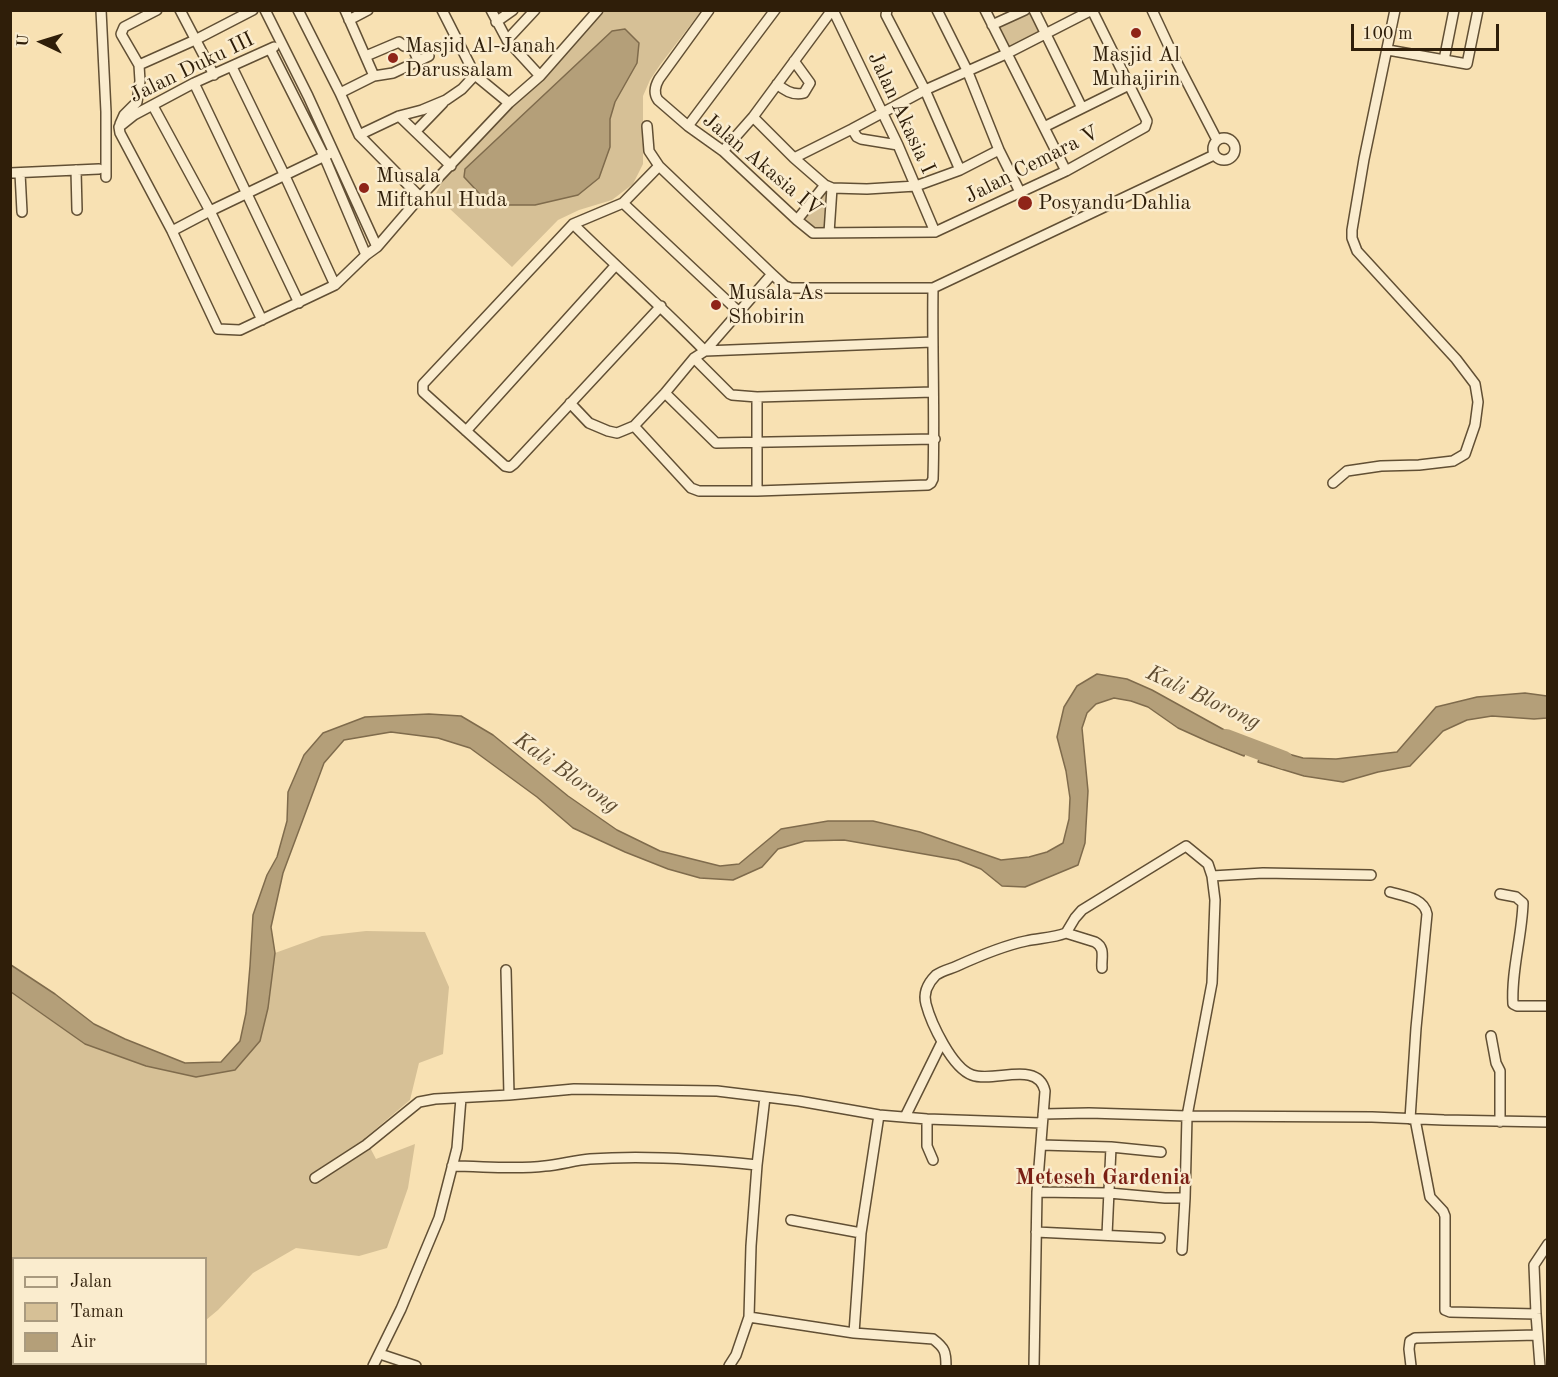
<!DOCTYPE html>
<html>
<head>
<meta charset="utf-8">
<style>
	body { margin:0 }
	#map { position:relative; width:1558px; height:1377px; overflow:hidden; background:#f8e1b3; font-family:"Old Standard TT",serif }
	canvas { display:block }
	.frame { position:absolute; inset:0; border:12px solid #2f1e09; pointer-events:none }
	.legend { position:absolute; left:12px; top:1257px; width:195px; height:108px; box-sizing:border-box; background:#faecce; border:2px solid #a99a7f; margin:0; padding:8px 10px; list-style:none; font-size:18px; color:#2f1e09 }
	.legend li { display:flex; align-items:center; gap:12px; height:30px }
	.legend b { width:30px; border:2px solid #a99a7f }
	.north { position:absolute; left:12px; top:12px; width:60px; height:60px; -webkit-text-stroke:4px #faecce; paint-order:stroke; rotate:274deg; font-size:16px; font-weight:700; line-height:24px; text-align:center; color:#2f1e09 }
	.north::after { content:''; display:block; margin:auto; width:21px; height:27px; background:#2f1e09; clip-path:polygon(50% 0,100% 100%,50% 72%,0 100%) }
	.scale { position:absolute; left:1351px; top:24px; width:148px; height:27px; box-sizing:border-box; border:3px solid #2f1e09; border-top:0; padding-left:8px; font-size:18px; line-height:21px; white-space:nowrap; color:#2f1e09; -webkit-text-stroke:4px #faecce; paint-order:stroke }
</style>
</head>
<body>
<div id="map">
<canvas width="1558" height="1377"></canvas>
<div class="frame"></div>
<ul class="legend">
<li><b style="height:8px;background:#faecce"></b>Jalan</li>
<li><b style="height:16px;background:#d6c096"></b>Taman</li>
<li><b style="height:16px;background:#b49f79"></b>Air</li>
</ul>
<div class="north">U</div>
<div class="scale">100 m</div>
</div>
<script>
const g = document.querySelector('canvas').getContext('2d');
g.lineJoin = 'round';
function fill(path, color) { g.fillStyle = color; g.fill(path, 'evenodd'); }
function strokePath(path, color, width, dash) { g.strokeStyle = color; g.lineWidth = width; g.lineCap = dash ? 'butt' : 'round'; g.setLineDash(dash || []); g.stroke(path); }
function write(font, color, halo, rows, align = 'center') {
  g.font = font + ' "Old Standard TT",serif'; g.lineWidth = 5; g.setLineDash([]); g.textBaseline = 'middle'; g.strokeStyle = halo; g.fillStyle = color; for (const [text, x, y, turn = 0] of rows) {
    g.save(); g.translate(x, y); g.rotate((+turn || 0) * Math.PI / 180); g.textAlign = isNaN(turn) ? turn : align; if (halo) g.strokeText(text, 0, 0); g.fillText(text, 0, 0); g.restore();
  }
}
const green = new Path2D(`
	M 605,11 L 701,11 L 660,65 L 650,80 L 643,96 L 643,164 L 633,184 L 612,200 L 579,210 L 558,220 L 512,267 L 435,195 L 446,176 Z
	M 1031,12 L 1040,31 L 1004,49 L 995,30 Z
	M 821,192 L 828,195 L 825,228 L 815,229 L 802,215 Z
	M 366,931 L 425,932 L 449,987 L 443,1054 L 419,1063 L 410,1100 L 365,1138 L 376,1159 L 415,1144 L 408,1188 L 387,1248 L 359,1256 L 296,1248 L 253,1273 L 218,1310 L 206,1320 L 206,1258 L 14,1258 L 14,1364 L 149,1364 L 142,1366 L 11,1366 L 10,992 L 85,1044 L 146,1066 L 196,1077 L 235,1070 L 268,1008 L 275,953 L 322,936 Z`);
const water = new Path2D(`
	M 625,29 L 639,43 L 637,63 L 615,102 L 610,119 L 610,147 L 599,178 L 578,195 L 535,205 L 490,205 L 464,177 L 465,169 L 612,31 Z
	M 1097,674 L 1127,679 L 1152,690 L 1228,732 L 1250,739 L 1244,756 L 1209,742 L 1178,728 L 1148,707 L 1131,701 L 1114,698 L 1096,704 L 1087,713 L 1082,728 L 1088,791 L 1085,843 L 1078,865 L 1025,887 L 1002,886 L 981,869 L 958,860 L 844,840 L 805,841 L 778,849 L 762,867 L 733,880 L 700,878 L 668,869 L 625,852 L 573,828 L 537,797 L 470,748 L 438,738 L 391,732 L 344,740 L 324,763 L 283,873 L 271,927 L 275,953 L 268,1008 L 260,1041 L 235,1070 L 196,1077 L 146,1066 L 85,1044 L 11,992 L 11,965 L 55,994 L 94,1024 L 125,1039 L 185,1063 L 221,1062 L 240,1041 L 246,1013 L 250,966 L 253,915 L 267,875 L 277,857 L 287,821 L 288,792 L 304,755 L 323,733 L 365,717 L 429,714 L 461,716 L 493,735 L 568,796 L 617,830 L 660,851 L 720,866 L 739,864 L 781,829 L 828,821 L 873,821 L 920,832 L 1001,860 L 1029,857 L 1047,852 L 1063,843 L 1069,819 L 1070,798 L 1066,771 L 1057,737 L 1064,707 L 1077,686 Z
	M 1525,693 L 1547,696 L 1547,718 L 1534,719 L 1492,716 L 1467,720 L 1443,731 L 1410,766 L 1378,772 L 1343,782 L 1304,776 L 1258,762 L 1263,747 L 1303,758 L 1336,759 L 1397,752 L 1436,707 L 1477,697 Z`);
const river = new Path2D(`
	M 1226,738 L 1284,760`);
const street = new Path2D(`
	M 101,10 L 106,112 L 106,177
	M 180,10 L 214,75
	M 298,10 L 340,93 L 359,135 L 420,197
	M 442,10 L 475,75 L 509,103
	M 491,10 L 507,40 L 540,76
	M 709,10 L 659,79 C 655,86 653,93 658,100 L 688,126 L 723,151 L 797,220 L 813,233 L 935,232 L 1066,171 L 1145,127 L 1147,121 L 1092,10 L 1006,54 L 925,90 L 852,129 L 794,158
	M 833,10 L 898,145 L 935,232
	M 887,10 L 886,15 L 925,90 L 960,170
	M 937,10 L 967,70 L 999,150 L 1020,192
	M 985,10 L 1066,171
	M 1034,10 L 1082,108
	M 1152,10 L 1173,55 L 1217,140
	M 349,20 L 368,10
	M 496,22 L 513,10
	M 992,25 L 1025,10
	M 507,40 L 535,10
	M 270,49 L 324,156 L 366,255
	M 1388,50 L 1467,64 L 1478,10
	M 366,56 L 399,42 L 404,46 L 408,43 L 411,44 L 418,60
	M 1444,60 L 1454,10
	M 139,65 L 195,40 L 253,10
	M 232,67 L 284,174 L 335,285
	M 374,76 L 393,73 L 429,56
	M 194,83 L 299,303
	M 777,84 C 785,91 794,96 804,93 L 810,83 L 794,61
	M 340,93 L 374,76 L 345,10
	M 153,106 L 210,211 L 262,320
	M 399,116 L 451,166
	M 753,117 L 794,158 L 825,185 L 832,188 L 867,189 L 916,186 L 960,170 L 999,150
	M 120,124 L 124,115 L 137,102 L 140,81 L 139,65 L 121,34 L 124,27 L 157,10
	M 647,126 L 649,151 L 659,166 L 772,274 L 785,286 L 791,288 L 933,288 L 1214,155
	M 688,126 L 775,10
	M 119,127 L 120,133 L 172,231 L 218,329 L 240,330 L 335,285 L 366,255 L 377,247 L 308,96 L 265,10
	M 119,127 L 134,115 L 194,83 L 274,47
	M 1044,127 L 1129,85
	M 852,129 L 857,137 L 861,139 L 898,145
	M 416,131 L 443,103
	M 359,135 L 399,116 L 422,110 L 446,100 L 462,89 L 475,75
	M1213 149a11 11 0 1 1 22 0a11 11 0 1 1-22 0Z
	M 723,151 L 753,117 L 832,10
	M 659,166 L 623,203 L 573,224 L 423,384 L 423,392 L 505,466 L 510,467 L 514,464 L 661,306
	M 76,170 L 77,210
	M 10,173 L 99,169
	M 20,173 L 22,212
	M 623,203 L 739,312
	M 797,220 L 825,185
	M 573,224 C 617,267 662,307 705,351
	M 172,231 L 210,211 L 329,154
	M 829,233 L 832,188
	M 377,247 L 420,197 L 509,103 L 540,76 L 598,10
	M 705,351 L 932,342
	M 694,358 L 730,394 L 732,395 L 757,397 L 933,392
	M 665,393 L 716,443 L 935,439
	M 570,403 L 589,423 L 608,431 L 617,433 L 622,431 L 634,426 L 665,393 L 694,358 L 705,351 L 772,274
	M 634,426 L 691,488 L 699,491 L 757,491 L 928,485 L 931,483 L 933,479 C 935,415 932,351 933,288
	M 466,431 L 615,266
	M 1333,483 L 1347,471 L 1381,466 L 1419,465 L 1453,461 L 1465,454 L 1475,425 L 1478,402 L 1475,384 L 1456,359 L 1357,251 L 1352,238 L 1352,230 L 1364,159 L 1395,10
	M 757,491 L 757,397
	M 1212,876 L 1263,873 L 1371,875
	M 1390,892 C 1404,896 1424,898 1427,914 L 1416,1028 L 1410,1119
	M 1500,894 L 1516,897 L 1523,903 C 1522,937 1511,971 1513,1004 L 1517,1006 L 1548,1006
	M 1066,933 L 1095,942 C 1106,948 1101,958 1102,968
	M 506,970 L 509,1095
	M 1491,1036 L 1496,1063 L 1500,1071 L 1500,1122
	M 1043,1114 L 1089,1113 L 1187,1116 L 1372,1117 L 1444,1120 L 1548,1122
	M 905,1117 L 942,1042
	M 927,1119 L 927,1146 L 933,1160
	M 1415,1119 L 1430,1197 L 1443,1211 L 1445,1216 L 1445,1310 L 1450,1312 L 1536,1314
	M 1041,1145 L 1111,1147 L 1161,1152
	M 452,1166 C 483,1166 514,1170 545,1166 C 560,1165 575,1160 590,1159 C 645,1155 703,1159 757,1165
	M 315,1178 L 366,1145 L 419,1102 L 435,1099 L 509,1095 L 574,1089 L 717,1091 L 799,1101 L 879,1115 L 927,1119 L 1042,1123
	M 791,1220 L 861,1233
	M 1036,1232 L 1160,1238
	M 1107,1235 L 1111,1147
	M 1182,1250 L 1185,1198
	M 749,1317 L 854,1333 L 933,1339 C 945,1348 946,1352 946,1366
	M 854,1333 L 861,1233 L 879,1115
	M 380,1354 L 416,1366
	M 373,1366 L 401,1309 L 439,1218 L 457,1148 L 461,1098
	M 729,1366 L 736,1355 L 749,1317 L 751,1246 L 757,1165 L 765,1097
	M 1034,1366 L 1037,1192 L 1045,1091 C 1038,1060 994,1083 972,1075 C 952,1068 931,1023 926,1004 C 923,993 928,983 936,975 C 942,971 950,969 957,966 C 979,956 1002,946 1026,941 C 1040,938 1053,938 1066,933 L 1075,918 L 1082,910 L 1186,846 L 1208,864 L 1212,876 L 1215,900 L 1212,983 L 1187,1116 L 1185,1198 L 1165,1198 L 1109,1193 L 1037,1192
	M 1411,1366 L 1409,1349 L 1410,1341 L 1415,1338 L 1537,1335
	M 1540,1366 L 1536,1314 L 1534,1265 L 1548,1244`);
const markers = [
	[1136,33,6,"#8f2418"],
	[393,58,6,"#8f2418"],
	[364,188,6,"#8f2418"],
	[1025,203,8,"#8f2418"],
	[716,305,6,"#8f2418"]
];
const poiNames = [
	["Masjid Al-Janah",405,46],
	["Darussalam",405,70],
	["Masjid Al",1136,55,"center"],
	["Muhajirin",1136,79,"center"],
	["Musala",376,176],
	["Miftahul Huda",376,200],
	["Posyandu Dahlia",1038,203],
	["Musala As",728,293],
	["Shobirin",728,317]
];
const streetNames = [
	["Jalan Duku III",192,68,-26],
	["Jalan Akasia I",901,113,65],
	["Jalan Akasia IV",762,165,40],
	["Jalan Cemara V",1032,165,-27]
];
const waterNames = [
	["Kali Blorong",1203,698,25],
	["Kali Blorong",566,773,35]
];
const neighbourhoodNames = [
	["Meteseh Gardenia",1103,1178]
];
fill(green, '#d6c096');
fill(water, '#b49f79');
strokePath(water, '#7f6b4c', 1.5);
strokePath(river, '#b49f79', 18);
strokePath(street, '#614f34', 12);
strokePath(street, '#faecce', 9);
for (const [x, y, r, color] of markers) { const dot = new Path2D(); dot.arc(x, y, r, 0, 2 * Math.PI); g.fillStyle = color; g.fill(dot); strokePath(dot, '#faecce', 2); }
write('21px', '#2f1e09', '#faecce', poiNames, 'left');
write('21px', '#2f1e09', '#faecce', streetNames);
write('italic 22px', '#5e4b30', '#faecce', waterNames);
write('bold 22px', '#7a1f14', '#faecce', neighbourhoodNames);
</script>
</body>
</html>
